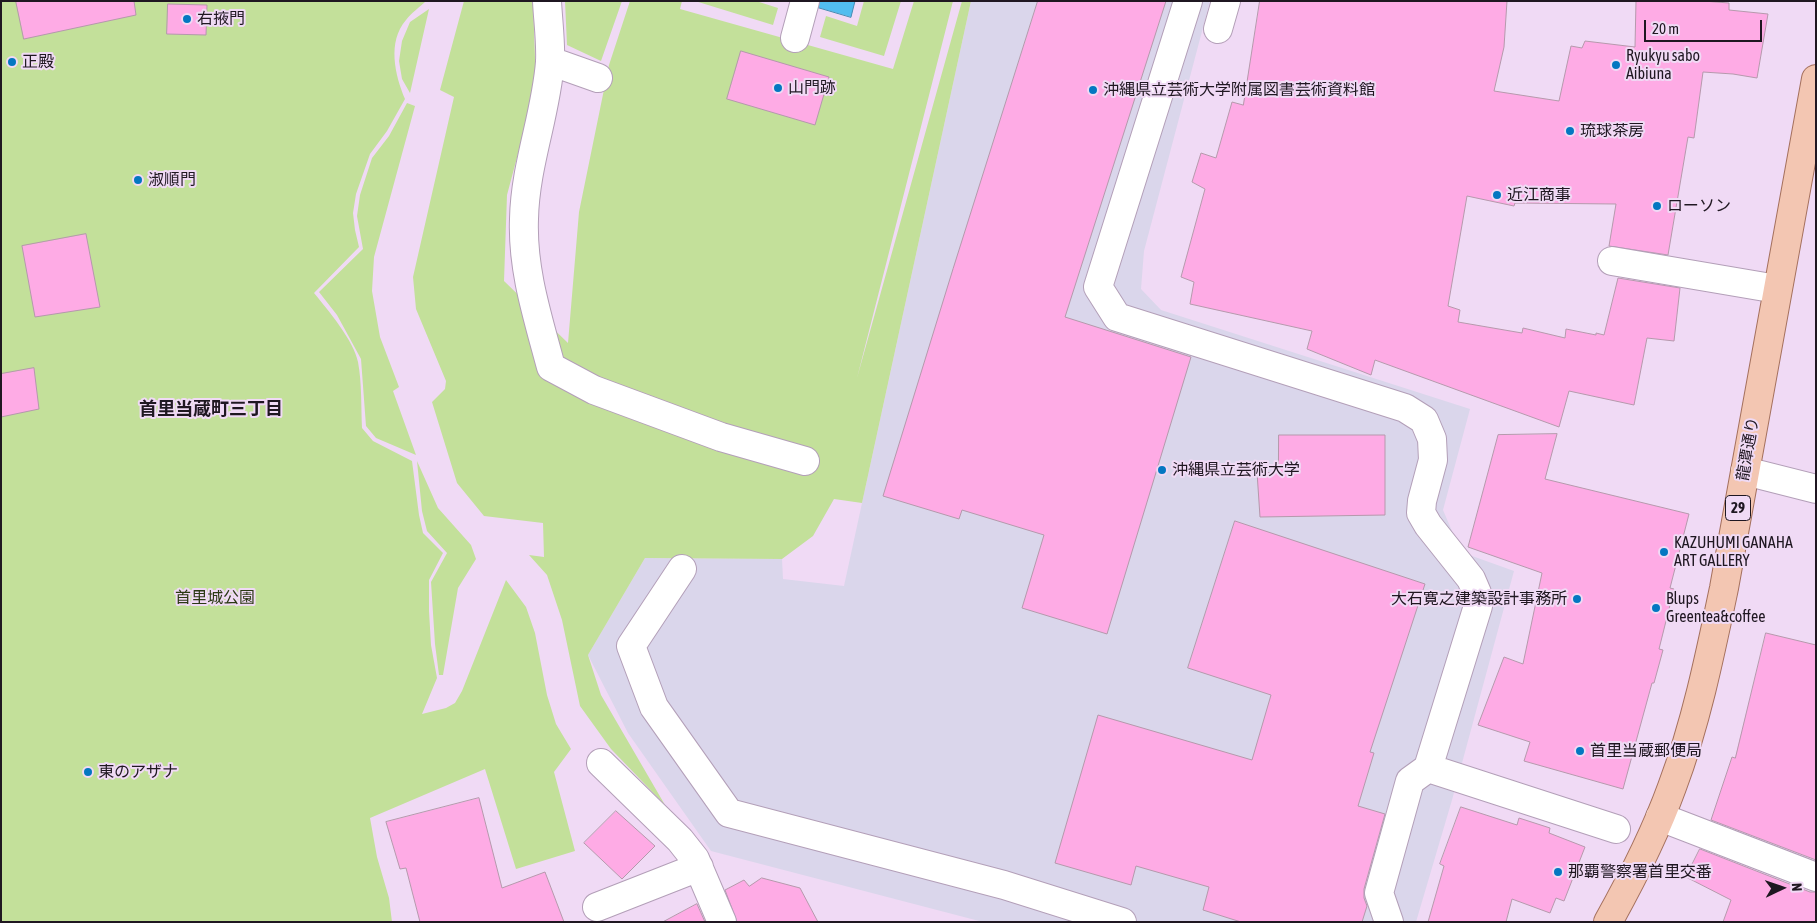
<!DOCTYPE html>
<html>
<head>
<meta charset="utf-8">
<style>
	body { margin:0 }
	#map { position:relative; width:1817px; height:923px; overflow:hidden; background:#f0daf5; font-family:"Asap Condensed",sans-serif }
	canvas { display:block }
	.frame { position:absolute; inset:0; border:2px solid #1f1721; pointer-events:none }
	.north { position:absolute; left:1757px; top:863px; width:50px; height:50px; -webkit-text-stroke:4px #f0daf5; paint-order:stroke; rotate:87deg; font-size:14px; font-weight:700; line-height:20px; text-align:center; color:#1f1721 }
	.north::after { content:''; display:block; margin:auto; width:18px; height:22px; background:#1f1721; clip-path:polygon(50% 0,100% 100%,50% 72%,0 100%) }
	.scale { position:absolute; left:1644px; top:20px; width:118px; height:22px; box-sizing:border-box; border:2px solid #1f1721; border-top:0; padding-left:6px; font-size:15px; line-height:18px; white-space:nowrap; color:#1f1721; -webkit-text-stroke:4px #f0daf5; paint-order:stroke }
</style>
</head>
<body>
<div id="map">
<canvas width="1817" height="923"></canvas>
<div class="frame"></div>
<div class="north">N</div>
<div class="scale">20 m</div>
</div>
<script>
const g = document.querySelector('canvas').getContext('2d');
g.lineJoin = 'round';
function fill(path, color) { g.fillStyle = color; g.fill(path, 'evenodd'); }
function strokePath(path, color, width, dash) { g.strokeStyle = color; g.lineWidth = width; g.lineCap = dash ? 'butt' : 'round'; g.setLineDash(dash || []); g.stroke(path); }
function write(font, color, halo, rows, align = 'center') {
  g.font = font + ' "Asap Condensed","Noto Sans JP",sans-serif'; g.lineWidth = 4; g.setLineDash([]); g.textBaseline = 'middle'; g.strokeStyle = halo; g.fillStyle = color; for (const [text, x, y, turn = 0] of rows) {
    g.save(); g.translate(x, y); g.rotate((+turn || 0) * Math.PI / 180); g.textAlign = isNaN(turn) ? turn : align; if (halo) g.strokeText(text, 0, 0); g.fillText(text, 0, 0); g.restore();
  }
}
const education = new Path2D(`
	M 971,1 L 1210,1 L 1144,251 L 1141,289 L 1161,310 L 1470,409 L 1443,510 L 1461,552 L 1514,571 L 1452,800 L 1416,922 L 983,922 L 711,851 L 628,733 L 588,655 L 645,558 L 782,559 L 783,579 L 844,586 Z`);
const green = new Path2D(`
	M 1,1 L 426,1 C 420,7 411,13 406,20 C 387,42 395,75 405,99 L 387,131 L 370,154 L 356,194 L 353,213 L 355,230 L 359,247 L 314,293 C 328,310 354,341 358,362 C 362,383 361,407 362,428 L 373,441 L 412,461 L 419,515 L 423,533 L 443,553 L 429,580 L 429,611 L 431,645 L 437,678 L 422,714 L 446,708 L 455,703 L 462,691 L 506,580 L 526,607 L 535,633 L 547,695 L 556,724 L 571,749 L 554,772 L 575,851 L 516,869 L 485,769 L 370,818 L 377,857 L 389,898 L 392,922 L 1,922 Z
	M 464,1 L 533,1 L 536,86 L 507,195 L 504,281 L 568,343 L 579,212 L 609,65 L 630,1 L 682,1 L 680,9 L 893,69 L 914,1 L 953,1 L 857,378 L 962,1 L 971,1 L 862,503 L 834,499 L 813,536 L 782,559 L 645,558 L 588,655 L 601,695 L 665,805 L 611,749 L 580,706 L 562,620 L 547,575 L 529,555 L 544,557 L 543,523 L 484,516 L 457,483 L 432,402 L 445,389 L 446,381 L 416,309 L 413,277 L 454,97 L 440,90 Z
	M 565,1 L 622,1 L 601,61 L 567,45 Z
	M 695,1 L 756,1 L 778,8 L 773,25 Z
	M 864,1 L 901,1 L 884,56 L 820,37 L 826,16 L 857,26 Z
	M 429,9 L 410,93 L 402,79 L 399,61 L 402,41 L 410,22 Z
	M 407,103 L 415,106 L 374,257 L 372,291 L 380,337 L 399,387 L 393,391 L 416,455 L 376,438 L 366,426 L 361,359 L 337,315 L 319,292 L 363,249 L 357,216 L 360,195 L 372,158 L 389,136 Z
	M 417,461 L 438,508 L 471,545 L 476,559 L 458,588 L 443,675 L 439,675 L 435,644 L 431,582 L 447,553 L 427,531 L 422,511 Z`);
const water = new Path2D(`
	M 796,1 L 855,1 L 851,17 Z`);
const building = new Path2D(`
	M 16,1 L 134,1 L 136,15 L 24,39 Z
	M 1038,1 L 1166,1 L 1065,317 L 1191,357 L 1107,634 L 1022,608 L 1044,535 L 962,510 L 959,519 L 883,496 L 953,269 Z
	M 1260,1 L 1507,1 L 1504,47 L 1494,91 L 1559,101 L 1571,46 L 1582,48 L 1585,41 L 1635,47 L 1636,1 L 1703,1 L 1729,3 L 1729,10 L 1768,14 L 1757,78 L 1733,74 L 1703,72 L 1694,138 L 1688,137 L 1668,255 L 1609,246 L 1616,204 L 1515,203 L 1514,206 L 1467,196 L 1448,306 L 1460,310 L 1458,322 L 1522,333 L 1523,328 L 1565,338 L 1566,329 L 1596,335 L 1596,333 L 1604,335 L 1618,278 L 1680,288 L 1674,341 L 1647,338 L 1634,405 L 1569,391 L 1559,427 L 1375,360 L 1371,375 L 1307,349 L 1312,331 L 1190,304 L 1194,282 L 1181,277 L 1205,189 L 1192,182 L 1201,153 L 1216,158 L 1232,102 L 1243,105 Z
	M 168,4 L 207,5 L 206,35 L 167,34 Z
	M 741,51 L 829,77 L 815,125 L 727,99 Z
	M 86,234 L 100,307 L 35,317 L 22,246 Z
	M 34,368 L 39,409 L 1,417 L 1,374 Z
	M 1557,434 L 1545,479 L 1689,514 L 1670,588 L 1674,589 L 1659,649 L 1663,650 L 1654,683 L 1652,683 L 1623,789 L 1524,761 L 1530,742 L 1478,725 L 1504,657 L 1523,664 L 1542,573 L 1468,547 L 1498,435 Z
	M 1279,435 L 1385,435 L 1385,515 L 1260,517 L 1257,472 L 1278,473 Z
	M 1235,521 L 1425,584 L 1370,752 L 1374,753 L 1358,806 L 1385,814 L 1364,889 L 1364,898 L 1367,906 L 1362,922 L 1241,922 L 1203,910 L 1209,887 L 1136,866 L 1131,885 L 1055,863 L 1098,715 L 1252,760 L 1271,695 L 1188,668 Z
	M 1766,633 L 1816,645 L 1816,860 L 1711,820 L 1732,757 L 1735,758 Z
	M 479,798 L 502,888 L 545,872 L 564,922 L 420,922 L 406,868 L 400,869 L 386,822 Z
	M 1461,807 L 1517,825 L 1519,818 L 1550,828 L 1549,833 L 1585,847 L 1564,901 L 1556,898 L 1550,913 L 1512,899 L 1506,922 L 1428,922 L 1444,866 L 1440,864 Z
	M 616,811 L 655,846 L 622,879 L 584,843 Z
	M 1700,849 L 1810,892 L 1816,892 L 1816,922 L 1723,922 L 1731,900 L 1686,877 Z
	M 762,878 L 800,888 L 818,922 L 737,922 L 725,890 L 744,880 L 749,886 Z
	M 697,904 L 705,922 L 663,922 Z`);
const minor = new Path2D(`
	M 547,1 C 548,21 551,42 550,62 C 546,115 525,165 524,219 C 522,270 538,318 551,367 L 594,390 L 721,437 L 805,461
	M 1188,1 L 1098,287 L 1117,317 L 1405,408 L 1424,420 L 1432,439 L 1433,460 L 1422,501 L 1421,513 L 1428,525 L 1471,579 L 1477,593 L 1478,606 L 1428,768 L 1410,781 L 1379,893 L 1389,922
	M 1218,29 L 1226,1
	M 795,38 L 805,1
	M 550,61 L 598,78
	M 1612,261 L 1777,289
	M 1745,471 L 1816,489
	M 682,569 L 631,646 L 654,707 L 729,813 L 1004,885 L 1122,922
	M 601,763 L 680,840 L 695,859 L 722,922
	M 1428,768 L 1616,829
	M 1660,817 L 1816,877
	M 597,907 L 699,867`);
const major = new Path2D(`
	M 1608,922 C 1632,879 1655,834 1672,787 C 1696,723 1710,655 1724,588 L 1816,79`);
const markers = [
	[187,19,5,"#0377c1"],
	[12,62,5,"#0377c1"],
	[1616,65,5,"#0377c1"],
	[778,88,5,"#0377c1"],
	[1093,90,5,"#0377c1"],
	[1570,131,5,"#0377c1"],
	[138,180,5,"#0377c1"],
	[1497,195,5,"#0377c1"],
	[1657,206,5,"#0377c1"],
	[1162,470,5,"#0377c1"],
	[1664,552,5,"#0377c1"],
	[1577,599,5,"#0377c1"],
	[1656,608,5,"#0377c1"],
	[1580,751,5,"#0377c1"],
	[88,772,5,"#0377c1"],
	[1558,872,5,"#0377c1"]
];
const shields = [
	[1738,508,25]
];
const shieldNames = [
	["29",1738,508]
];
const poiNames = [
	["右掖門",197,19],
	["Ryukyu sabo",1626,56],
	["Aibiuna",1626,74],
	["正殿",22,62],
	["山門跡",788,88],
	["沖縄県立芸術大学附属図書芸術資料館",1103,90],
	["琉球茶房",1580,131],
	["淑順門",148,180],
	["近江商事",1507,195],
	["ローソン",1667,206],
	["沖縄県立芸術大学",1172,470],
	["KAZUHUMI GANAHA",1674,543],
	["ART GALLERY",1674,561],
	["大石寛之建築設計事務所",1567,599,"right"],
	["Blups",1666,599],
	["Greentea&coffee",1666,617],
	["首里当蔵郵便局",1590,751],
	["東のアザナ",98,772],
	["那覇警察署首里交番",1568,872]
];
const streetNames = [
	["龍潭通り",1748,449,-80]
];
const parkNames = [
	["首里城公園",215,598]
];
const neighbourhoodNames = [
	["首里当蔵町三丁目",211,409]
];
fill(education, '#dad6eb');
fill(green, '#c3e09a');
fill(water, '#52bdef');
strokePath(water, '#438bb1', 1);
fill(building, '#feabe5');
strokePath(building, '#b599ac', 1);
strokePath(minor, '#b39fb8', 30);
strokePath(major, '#a4705d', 30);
strokePath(minor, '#fff', 28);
strokePath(major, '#f3c6b2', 28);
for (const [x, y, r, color] of markers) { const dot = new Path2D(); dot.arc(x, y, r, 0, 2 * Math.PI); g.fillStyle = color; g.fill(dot); strokePath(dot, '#f0daf5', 2); }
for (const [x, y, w] of shields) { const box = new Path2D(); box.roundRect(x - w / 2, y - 12.5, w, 25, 4); g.fillStyle = '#f0daf5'; g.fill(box); strokePath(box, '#1f1721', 1); }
write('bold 15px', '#1f1721', null, shieldNames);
write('16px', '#1f1721', '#f0daf5', poiNames, 'left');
write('16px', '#1f1721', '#f0daf5', streetNames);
write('16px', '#2b3914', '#f0daf5', parkNames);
write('bold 18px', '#1f1721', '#f0daf5', neighbourhoodNames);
</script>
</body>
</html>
